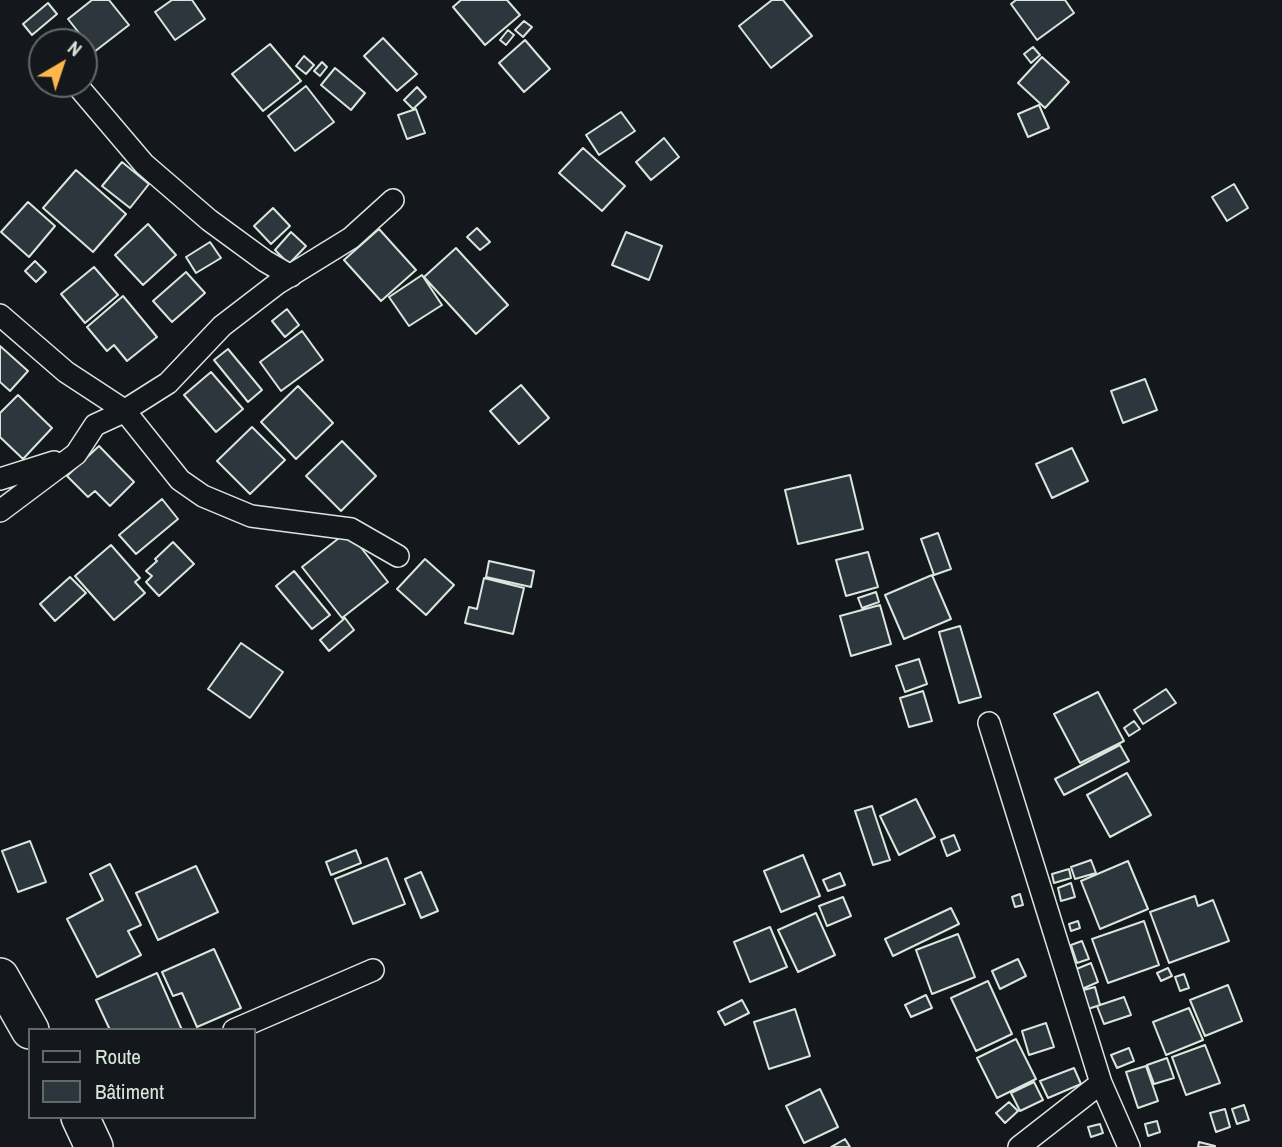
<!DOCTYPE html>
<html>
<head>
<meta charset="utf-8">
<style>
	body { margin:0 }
	#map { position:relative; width:1282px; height:1147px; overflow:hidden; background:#14181c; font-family:"Archivo Narrow",sans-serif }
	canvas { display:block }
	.legend { position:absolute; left:28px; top:1028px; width:228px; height:91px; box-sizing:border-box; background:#14181c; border:2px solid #626a69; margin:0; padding:9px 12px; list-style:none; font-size:21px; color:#d8e6dc }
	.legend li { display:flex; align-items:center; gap:14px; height:35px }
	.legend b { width:35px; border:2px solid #626a69 }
	.north { position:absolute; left:28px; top:28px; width:70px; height:70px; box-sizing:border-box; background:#14181c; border:2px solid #626a69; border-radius:50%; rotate:39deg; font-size:19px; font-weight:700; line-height:28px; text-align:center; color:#d8e6dc }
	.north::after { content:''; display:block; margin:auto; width:24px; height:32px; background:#ffb74d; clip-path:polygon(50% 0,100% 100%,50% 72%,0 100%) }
</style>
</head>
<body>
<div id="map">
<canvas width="1282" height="1147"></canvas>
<ul class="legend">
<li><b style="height:9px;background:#14181c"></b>Route</li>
<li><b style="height:19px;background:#2c363c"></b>Bâtiment</li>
</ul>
<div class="north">N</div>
</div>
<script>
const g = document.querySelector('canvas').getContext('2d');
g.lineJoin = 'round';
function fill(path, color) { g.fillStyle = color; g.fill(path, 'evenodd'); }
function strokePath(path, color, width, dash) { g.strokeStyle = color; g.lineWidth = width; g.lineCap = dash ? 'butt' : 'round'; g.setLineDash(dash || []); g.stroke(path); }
const building = new Path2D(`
	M 92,0 L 109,0 L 129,25 L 94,52 L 68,19 Z
	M 172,0 L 192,0 L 205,19 L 175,40 L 155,12 Z
	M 461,0 L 507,0 L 520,15 L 485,45 L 453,7 Z
	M 772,0 L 783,0 L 812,36 L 771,68 L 739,26 Z
	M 1016,0 L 1065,0 L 1074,13 L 1037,40 L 1011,4 Z
	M 48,3 L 57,14 L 32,35 L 23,24 Z
	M 524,21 L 532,27 L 523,37 L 515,30 Z
	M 508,30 L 514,35 L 506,45 L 500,40 Z
	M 383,38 L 417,74 L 397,91 L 364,56 Z
	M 525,40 L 550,69 L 524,92 L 499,63 Z
	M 270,44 L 301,81 L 263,111 L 232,74 Z
	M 1033,47 L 1040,55 L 1031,63 L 1024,54 Z
	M 304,56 L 314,65 L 306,74 L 296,66 Z
	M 1042,57 L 1069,82 L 1045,108 L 1018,83 Z
	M 322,62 L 327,67 L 320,76 L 314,71 Z
	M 335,68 L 365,93 L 351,110 L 321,85 Z
	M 306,86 L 334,122 L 295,151 L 268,116 Z
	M 417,87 L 426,97 L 413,109 L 404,100 Z
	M 1039,105 L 1049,128 L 1028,137 L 1018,114 Z
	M 416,109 L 425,133 L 407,139 L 398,115 Z
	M 621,112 L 635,131 L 599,155 L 586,135 Z
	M 664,138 L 679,157 L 651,180 L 636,162 Z
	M 583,148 L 625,186 L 602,211 L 559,173 Z
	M 122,162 L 149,184 L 130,208 L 102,186 Z
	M 76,170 L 126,214 L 93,252 L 43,208 Z
	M 1234,184 L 1248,208 L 1227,221 L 1212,197 Z
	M 28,202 L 55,226 L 29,257 L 1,232 Z
	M 273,208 L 290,226 L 271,244 L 254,226 Z
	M 148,224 L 176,255 L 143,285 L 115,255 Z
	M 477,228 L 490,242 L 480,250 L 467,237 Z
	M 379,229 L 416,270 L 381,301 L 344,260 Z
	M 291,232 L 306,246 L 289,264 L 275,250 Z
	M 626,232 L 662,246 L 649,280 L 612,265 Z
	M 210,242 L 221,258 L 196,273 L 186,257 Z
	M 456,248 L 508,305 L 476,334 L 424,277 Z
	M 35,261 L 46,272 L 36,282 L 25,271 Z
	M 94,267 L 118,295 L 85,323 L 61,294 Z
	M 186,272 L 205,293 L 172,322 L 153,301 Z
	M 422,275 L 442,305 L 409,326 L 389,297 Z
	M 123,296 L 157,337 L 127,361 L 114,345 L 107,351 L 87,327 Z
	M 287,309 L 299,325 L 285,337 L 272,321 Z
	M 302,331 L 323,360 L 281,391 L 260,362 Z
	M 0,346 L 28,371 L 10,391 L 0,382 Z
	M 228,349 L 262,390 L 248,402 L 214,360 Z
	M 211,372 L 243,409 L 216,432 L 184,395 Z
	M 1145,379 L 1157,410 L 1123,423 L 1111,391 Z
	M 521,385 L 549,418 L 519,444 L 490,411 Z
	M 298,386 L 333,423 L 296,459 L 261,422 Z
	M 18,395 L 52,428 L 23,459 L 0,437 L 0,413 Z
	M 252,427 L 285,460 L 250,494 L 217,461 Z
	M 342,441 L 376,476 L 341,511 L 306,476 Z
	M 99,446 L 134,482 L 110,506 L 95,491 L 88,497 L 67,476 Z
	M 1072,448 L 1088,481 L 1052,498 L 1036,464 Z
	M 850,475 L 863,529 L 798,544 L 785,490 Z
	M 162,499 L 178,519 L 136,554 L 119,535 Z
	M 348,531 L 388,582 L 342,618 L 302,567 Z
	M 938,533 L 951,569 L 934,575 L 921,539 Z
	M 173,542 L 194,564 L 159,596 L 146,582 L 152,576 L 146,571 L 157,561 L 155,559 Z
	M 111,545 L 140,578 L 135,582 L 145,593 L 114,620 L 75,576 Z
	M 868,552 L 878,587 L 846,596 L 836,560 Z
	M 425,559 L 454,585 L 426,615 L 397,589 Z
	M 489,561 L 534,571 L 531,587 L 486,577 Z
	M 294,571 L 330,615 L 312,629 L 276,586 Z
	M 932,575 L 951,619 L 904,639 L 885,595 Z
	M 70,577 L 86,593 L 55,621 L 40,604 Z
	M 484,578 L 524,588 L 513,634 L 465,623 L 469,607 L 477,609 Z
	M 876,592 L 879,602 L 862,608 L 858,598 Z
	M 880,605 L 891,644 L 851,656 L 840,616 Z
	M 345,618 L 354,630 L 329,651 L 320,640 Z
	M 960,626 L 981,697 L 959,703 L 939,632 Z
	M 241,643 L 283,672 L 250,718 L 208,689 Z
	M 919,659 L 927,684 L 905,692 L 896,666 Z
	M 1166,689 L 1176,703 L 1143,724 L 1134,710 Z
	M 923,691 L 932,721 L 909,727 L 900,698 Z
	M 1098,692 L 1124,741 L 1080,763 L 1054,714 Z
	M 1134,721 L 1140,729 L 1129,736 L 1124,728 Z
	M 1120,745 L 1129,761 L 1064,795 L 1055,779 Z
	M 1127,773 L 1151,815 L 1110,837 L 1087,795 Z
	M 916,799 L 935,837 L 899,855 L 880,816 Z
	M 872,806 L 890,860 L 873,865 L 855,811 Z
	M 954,835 L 960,850 L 947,856 L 941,840 Z
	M 30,841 L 46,882 L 18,892 L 2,851 Z
	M 356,850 L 361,863 L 331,875 L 326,862 Z
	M 803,855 L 820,896 L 781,912 L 764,871 Z
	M 387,858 L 405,904 L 353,924 L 335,879 Z
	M 1091,860 L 1096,873 L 1075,879 L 1071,867 Z
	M 1128,861 L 1148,909 L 1100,929 L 1081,881 Z
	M 110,864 L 141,925 L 128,931 L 141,955 L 97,977 L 67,919 L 103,900 L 90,874 Z
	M 196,866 L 218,912 L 158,940 L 136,893 Z
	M 1069,869 L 1071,878 L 1054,883 L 1052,874 Z
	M 421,872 L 438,911 L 421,918 L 405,879 Z
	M 840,873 L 845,885 L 828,891 L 823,880 Z
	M 1071,883 L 1075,897 L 1061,901 L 1058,888 Z
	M 1020,894 L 1023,905 L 1015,907 L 1012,897 Z
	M 1195,896 L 1198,906 L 1213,900 L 1229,941 L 1169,963 L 1150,912 Z
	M 843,897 L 851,916 L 827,926 L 819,906 Z
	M 951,908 L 959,924 L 893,956 L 885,939 Z
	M 816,913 L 835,955 L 798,972 L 778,930 Z
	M 1078,921 L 1080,928 L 1071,931 L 1069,924 Z
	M 1144,921 L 1159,965 L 1108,983 L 1092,939 Z
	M 770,927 L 787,967 L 750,982 L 734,942 Z
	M 958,934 L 975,977 L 932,994 L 916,950 Z
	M 1082,941 L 1089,959 L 1077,963 L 1071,945 Z
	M 214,949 L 241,1008 L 197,1027 L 182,993 L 173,996 L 162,972 Z
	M 1018,959 L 1026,976 L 1000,989 L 992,971 Z
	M 1091,963 L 1098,982 L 1082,989 L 1074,970 Z
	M 1168,968 L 1172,976 L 1161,981 L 1157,973 Z
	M 157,973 L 182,1030 L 110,1030 L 96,1000 Z
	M 1184,974 L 1189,988 L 1180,991 L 1175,977 Z
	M 988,981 L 1012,1034 L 976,1051 L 951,998 Z
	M 1228,985 L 1242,1021 L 1205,1036 L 1190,1000 Z
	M 1095,987 L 1100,1005 L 1085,1010 L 1080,991 Z
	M 926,995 L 932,1008 L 911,1017 L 905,1005 Z
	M 1124,997 L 1131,1015 L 1104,1024 L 1097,1006 Z
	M 742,1000 L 749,1013 L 725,1025 L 718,1012 Z
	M 1189,1008 L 1203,1040 L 1166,1055 L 1153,1022 Z
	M 795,1009 L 810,1056 L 769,1069 L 754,1022 Z
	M 1046,1023 L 1054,1047 L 1029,1055 L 1022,1031 Z
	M 1016,1039 L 1036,1079 L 997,1098 L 977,1058 Z
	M 1205,1045 L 1220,1083 L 1186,1095 L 1172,1057 Z
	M 1129,1048 L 1134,1061 L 1117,1068 L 1111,1055 Z
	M 1167,1058 L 1174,1078 L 1154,1084 L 1147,1065 Z
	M 1146,1066 L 1158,1101 L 1138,1108 L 1126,1072 Z
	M 1074,1068 L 1081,1084 L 1048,1098 L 1040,1081 Z
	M 1034,1082 L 1043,1100 L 1020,1111 L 1011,1093 Z
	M 820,1089 L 838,1127 L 804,1143 L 786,1106 Z
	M 1009,1102 L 1018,1111 L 1005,1123 L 996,1113 Z
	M 1244,1105 L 1249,1120 L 1237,1124 L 1232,1109 Z
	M 1225,1109 L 1230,1127 L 1216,1132 L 1210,1113 Z
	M 1157,1121 L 1160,1132 L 1148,1136 L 1145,1124 Z
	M 1100,1124 L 1103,1133 L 1091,1137 L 1088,1127 Z
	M 845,1139 L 850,1147 L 831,1147 Z
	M 1199,1142 L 1215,1146 L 1215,1147 L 1198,1147 Z`);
const minor = new Path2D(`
	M 76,84 L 144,164 L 209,220 L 265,261 L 291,276
	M 0,315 L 66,372 L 124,410 L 180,480 L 203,496 L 251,516 L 351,529 L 398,556
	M 0,479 L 54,462
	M 0,511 L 76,454 L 95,425 L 119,414 L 168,383 L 222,326 L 278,283 L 351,238 L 393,200
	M 989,723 L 1101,1083
	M 234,1030 L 373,970
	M 1019,1147 L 1101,1083 L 1129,1147`);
const trunk = new Path2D(`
	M 0,977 L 30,1030
	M 80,1117 L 94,1147`);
fill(building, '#2c363c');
strokePath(building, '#d8e6dc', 2);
strokePath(minor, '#d8e6dc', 24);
strokePath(trunk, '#d8e6dc', 40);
strokePath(minor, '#14181c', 21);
strokePath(trunk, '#14181c', 37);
</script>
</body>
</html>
